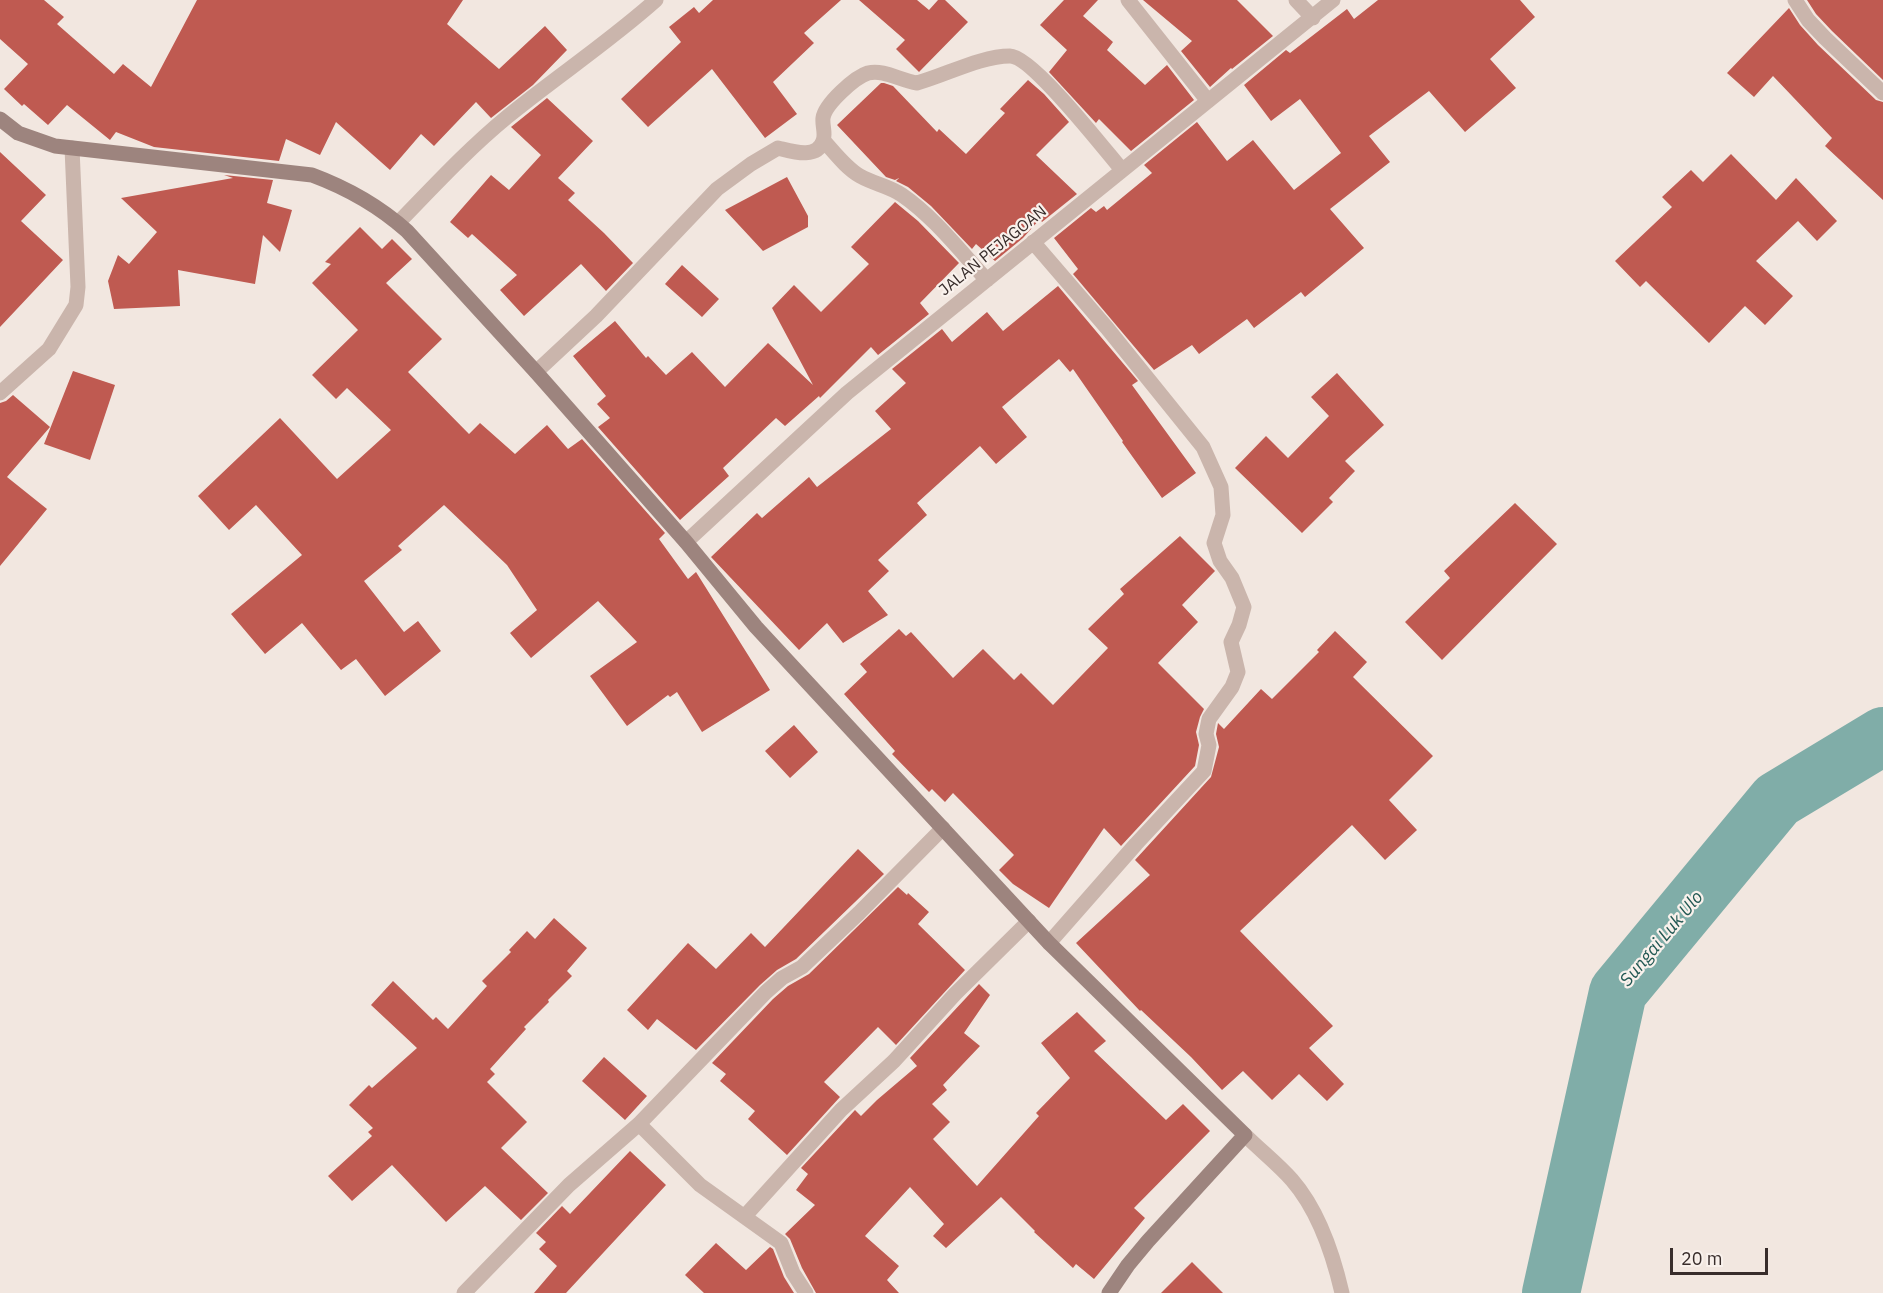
<!DOCTYPE html>
<html>
<head>
<meta charset="utf-8">
<style>
	body { margin:0 }
	#map { position:relative; width:1883px; height:1293px; overflow:hidden; background:#f2e7e0; font-family:"IBM Plex Sans",sans-serif }
	canvas { display:block }
	.scale { position:absolute; left:1670px; top:1248px; width:98px; height:27px; box-sizing:border-box; border:3px solid #382d2b; border-top:0; padding-left:8px; font-size:18px; line-height:21px; white-space:nowrap; color:#382d2b; -webkit-text-stroke:4px #f9f1ec; paint-order:stroke }
</style>
</head>
<body>
<div id="map">
<canvas width="1883" height="1293"></canvas>
<div class="scale">20 m</div>
</div>
<script>
const g = document.querySelector('canvas').getContext('2d');
g.lineJoin = 'round';
function strokePath(path, color, width, dash) { g.strokeStyle = color; g.lineWidth = width; g.lineCap = dash ? 'butt' : 'round'; g.setLineDash(dash || []); g.stroke(path); }
function fill(path, color) { g.fillStyle = color; g.fill(path, 'evenodd'); }
function write(font, color, halo, rows, align = 'center') {
  g.font = font + ' "IBM Plex Sans",sans-serif'; g.lineWidth = 4.5; g.setLineDash([]); g.textBaseline = 'middle'; g.strokeStyle = halo; g.fillStyle = color; for (const [text, x, y, turn = 0] of rows) {
    g.save(); g.translate(x, y); g.rotate((+turn || 0) * Math.PI / 180); g.textAlign = isNaN(turn) ? turn : align; if (halo) g.strokeText(text, 0, 0); g.fillText(text, 0, 0); g.restore();
  }
}
const river = new Path2D(`
	M 1551,1293 L 1618,992 L 1777,800 L 1883,736`);
const building = new Path2D(`
	M 0,0 L 44,0 L 64,17 L 57,24 L 114,74 L 123,64 L 151,87 L 197,0 L 463,0 L 447,24 L 499,69 L 545,26 L 567,50 L 533,85 L 491,118 L 476,102 L 434,146 L 421,134 L 390,170 L 336,122 L 320,155 L 286,139 L 279,161 L 154,147 L 116,132 L 110,140 L 67,105 L 48,125 L 24,104 L 22,106 L 4,89 L 28,64 L 0,39 Z
	M 713,0 L 841,0 L 804,33 L 814,43 L 773,82 L 797,114 L 765,138 L 712,69 L 648,127 L 621,99 L 681,42 L 669,27 L 694,7 L 699,13 Z
	M 859,0 L 917,0 L 929,10 L 938,0 L 945,0 L 968,22 L 919,72 L 896,49 L 905,40 Z
	M 1064,0 L 1098,0 L 1083,16 L 1113,42 L 1107,50 L 1145,85 L 1167,65 L 1194,100 L 1131,151 L 1099,119 L 1096,123 L 1049,72 L 1067,50 L 1040,25 Z
	M 1143,0 L 1237,0 L 1273,36 L 1232,69 L 1231,68 L 1210,87 L 1181,51 L 1192,41 Z
	M 1378,0 L 1520,0 L 1535,17 L 1490,59 L 1516,88 L 1465,132 L 1429,91 L 1369,136 L 1390,162 L 1330,209 L 1364,248 L 1305,297 L 1301,292 L 1254,328 L 1247,319 L 1199,354 L 1192,345 L 1154,370 L 1073,274 L 1078,269 L 1054,238 L 1091,208 L 1096,212 L 1104,206 L 1107,210 L 1152,173 L 1144,165 L 1197,122 L 1227,161 L 1253,140 L 1294,190 L 1341,153 L 1300,99 L 1271,121 L 1244,85 L 1286,50 L 1290,53 L 1347,9 L 1354,19 Z
	M 1807,0 L 1883,0 L 1883,80 L 1832,31 L 1816,14 Z
	M 1789,8 L 1800,25 L 1818,45 L 1876,100 L 1883,102 L 1883,200 L 1825,146 L 1832,138 L 1773,76 L 1754,97 L 1727,73 Z
	M 1028,80 L 1044,94 L 1069,122 L 1036,155 L 1077,194 L 1042,222 L 1040,219 L 1023,238 L 995,261 L 976,244 L 972,249 L 931,206 L 908,187 L 896,181 L 899,178 L 895,180 L 886,177 L 837,125 L 881,83 L 884,83 L 893,86 L 937,132 L 939,129 L 966,154 L 1005,113 L 1000,109 Z
	M 547,98 L 593,141 L 558,178 L 575,193 L 568,200 L 604,233 L 633,263 L 606,291 L 581,264 L 524,316 L 500,290 L 517,275 L 472,234 L 468,238 L 450,222 L 491,175 L 509,190 L 541,155 L 511,127 Z
	M 0,152 L 46,195 L 21,221 L 63,260 L 0,327 Z
	M 1731,154 L 1776,200 L 1796,178 L 1837,221 L 1817,241 L 1798,221 L 1756,261 L 1793,296 L 1765,325 L 1745,306 L 1709,343 L 1646,281 L 1640,287 L 1615,261 L 1672,207 L 1662,197 L 1691,170 L 1703,182 Z
	M 224,175 L 273,180 L 267,203 L 292,210 L 280,252 L 263,235 L 255,284 L 178,270 L 180,306 L 114,309 L 108,281 L 118,255 L 129,264 L 157,232 L 121,198 L 233,178 Z
	M 787,177 L 808,216 L 808,227 L 763,251 L 725,210 Z
	M 895,202 L 918,221 L 959,263 L 920,303 L 929,314 L 878,355 L 871,347 L 820,398 L 819,396 L 785,426 L 776,418 L 723,468 L 729,476 L 680,520 L 598,427 L 610,418 L 597,404 L 606,396 L 573,356 L 615,321 L 646,358 L 648,356 L 666,375 L 692,352 L 725,387 L 768,343 L 813,385 L 772,308 L 794,285 L 821,312 L 869,264 L 851,247 Z
	M 360,227 L 382,249 L 392,239 L 412,259 L 386,283 L 442,339 L 408,372 L 469,434 L 480,423 L 515,454 L 547,425 L 568,449 L 582,439 L 665,533 L 659,539 L 688,579 L 696,572 L 770,690 L 702,732 L 677,692 L 670,697 L 668,695 L 627,726 L 590,676 L 637,642 L 598,601 L 531,658 L 510,633 L 537,610 L 507,565 L 444,505 L 398,546 L 402,550 L 364,581 L 404,632 L 418,621 L 441,651 L 385,696 L 356,659 L 341,670 L 302,623 L 265,654 L 231,614 L 302,555 L 256,505 L 229,530 L 198,496 L 280,418 L 337,479 L 391,430 L 347,388 L 336,399 L 312,375 L 358,330 L 312,283 L 331,264 L 325,262 Z
	M 682,265 L 719,299 L 702,317 L 665,284 Z
	M 1058,286 L 1138,381 L 1132,385 L 1196,473 L 1162,498 L 1122,442 L 1123,441 L 1073,369 L 1070,372 L 1059,359 L 1002,407 L 1027,437 L 996,464 L 980,446 L 917,503 L 927,515 L 878,560 L 889,571 L 868,591 L 888,615 L 843,643 L 827,623 L 799,650 L 711,557 L 757,513 L 762,518 L 809,477 L 817,487 L 891,429 L 875,411 L 906,383 L 892,369 L 942,329 L 952,342 L 987,312 L 1003,331 Z
	M 73,371 L 115,385 L 90,460 L 44,444 Z
	M 1337,373 L 1384,425 L 1345,461 L 1355,471 L 1329,498 L 1333,502 L 1302,533 L 1235,468 L 1266,436 L 1288,458 L 1329,416 L 1311,397 Z
	M 13,395 L 50,427 L 7,477 L 47,509 L 0,566 L 0,403 L 6,401 Z
	M 1515,503 L 1557,544 L 1442,660 L 1405,622 L 1450,578 L 1444,571 Z
	M 1180,536 L 1215,571 L 1182,605 L 1198,622 L 1158,663 L 1204,709 L 1200,717 L 1196,732 L 1199,745 L 1195,766 L 1121,846 L 1104,828 L 1049,908 L 1013,884 L 999,870 L 1014,855 L 953,793 L 945,802 L 932,789 L 929,792 L 892,754 L 895,751 L 844,694 L 867,672 L 860,664 L 899,629 L 906,636 L 911,632 L 953,678 L 983,649 L 1014,680 L 1021,673 L 1053,705 L 1108,648 L 1088,629 L 1124,594 L 1120,589 Z
	M 1335,631 L 1367,662 L 1353,677 L 1433,756 L 1389,800 L 1417,830 L 1385,860 L 1352,825 L 1240,931 L 1333,1026 L 1309,1048 L 1344,1084 L 1327,1101 L 1299,1074 L 1272,1100 L 1243,1071 L 1222,1090 L 1191,1057 L 1141,1010 L 1140,1011 L 1076,943 L 1150,875 L 1135,860 L 1211,777 L 1219,747 L 1216,734 L 1218,723 L 1224,729 L 1261,689 L 1272,699 L 1319,652 L 1317,650 Z
	M 794,725 L 818,752 L 790,778 L 765,751 Z
	M 858,849 L 884,874 L 796,959 L 777,970 L 760,985 L 696,1050 L 657,1019 L 648,1030 L 627,1010 L 688,943 L 716,969 L 751,933 L 765,947 Z
	M 898,887 L 907,895 L 908,893 L 929,912 L 918,924 L 965,970 L 896,1045 L 878,1027 L 824,1082 L 840,1097 L 787,1155 L 748,1119 L 755,1111 L 720,1081 L 726,1074 L 712,1063 L 773,999 L 788,986 L 809,974 Z
	M 554,918 L 587,948 L 567,971 L 572,976 L 548,1000 L 549,1002 L 524,1027 L 526,1029 L 490,1069 L 495,1074 L 487,1082 L 527,1122 L 501,1148 L 548,1193 L 521,1220 L 485,1186 L 446,1222 L 392,1165 L 352,1201 L 328,1176 L 372,1136 L 368,1132 L 373,1128 L 349,1105 L 369,1085 L 372,1088 L 417,1048 L 371,1005 L 393,981 L 433,1020 L 436,1017 L 448,1029 L 487,986 L 482,981 L 511,952 L 509,950 L 527,931 L 535,939 Z
	M 979,984 L 990,995 L 964,1033 L 980,1046 L 943,1085 L 947,1090 L 932,1104 L 950,1122 L 933,1139 L 977,1186 L 1039,1116 L 1036,1113 L 1070,1078 L 1041,1043 L 1077,1012 L 1106,1041 L 1094,1051 L 1166,1120 L 1183,1104 L 1210,1131 L 1134,1208 L 1145,1218 L 1094,1279 L 1076,1264 L 1073,1268 L 1034,1232 L 1035,1231 L 1001,1197 L 946,1248 L 933,1236 L 944,1224 L 910,1187 L 865,1236 L 899,1266 L 887,1280 L 899,1293 L 816,1293 L 802,1268 L 790,1239 L 785,1234 L 815,1205 L 796,1190 L 808,1174 L 801,1168 L 855,1110 L 861,1116 L 877,1100 L 917,1066 L 910,1058 Z
	M 604,1057 L 647,1096 L 625,1120 L 582,1081 Z
	M 630,1151 L 666,1185 L 566,1293 L 534,1293 L 557,1266 L 539,1249 L 546,1242 L 536,1233 L 562,1206 L 570,1214 Z
	M 716,1243 L 746,1270 L 770,1247 L 773,1249 L 784,1277 L 794,1293 L 704,1293 L 685,1275 Z
	M 1192,1262 L 1223,1293 L 1161,1293 Z`);
const street = new Path2D(`
	M 1128,0 L 1208,101
	M 1296,0 L 1313,18
	M 1795,0 L 1808,20 L 1825,38 L 1883,93
	M 824,141 C 835,153 846,168 860,176 C 874,184 889,186 902,195 C 934,217 960,251 987,280
	M 398,223 C 434,186 468,149 507,117 C 556,77 609,42 656,0
	M 1033,242 L 1107,328 L 1203,447 L 1221,487 L 1223,515 L 1214,543 L 1220,561 L 1232,578 L 1244,607 L 1239,625 L 1231,642 L 1238,672 L 1232,687 L 1209,719 L 1206,734 L 1209,745 L 1204,771 L 1136,844 L 1049,943
	M 536,372 L 596,316 L 717,189 L 751,164 L 778,148 C 791,151 817,160 823,141 C 826,134 822,125 823,118 C 825,104 855,77 868,73 C 884,69 901,81 917,83 C 946,75 981,56 1010,56 C 1032,56 1105,150 1122,170
	M 0,393 L 49,349 L 76,305 L 78,287 L 72,148
	M 686,542 L 847,393 L 1333,0
	M 639,1124 L 700,1185 L 781,1243 L 793,1273 L 806,1293
	M 1245,1135 C 1260,1150 1278,1164 1292,1180 C 1319,1211 1333,1254 1342,1293
	M 745,1216 L 841,1110 L 894,1061 L 955,994 L 1029,921
	M 464,1293 L 569,1185 L 639,1124 L 766,992 L 782,978 L 802,967 L 859,913 L 943,828`);
const secondary = new Path2D(`
	M 0,119 L 18,133 L 55,146 L 312,175 C 347,188 379,206 407,231 L 536,372 L 686,542 L 756,627 L 1049,943 L 1245,1135 L 1148,1241 L 1128,1265 L 1109,1293`);
const streetNames = [
	["JALAN PEJAGOAN",993,251,-39]
];
const waterNames = [
	["Sungai Luk Ulo",1662,939,-50]
];
strokePath(river, '#80ada8', 58);
fill(building, '#bf5a51');
strokePath(street, '#cab5ac', 15);
strokePath(secondary, '#9d847e', 15);
write('16px', '#382d2b', '#f9f1ec', streetNames);
write('italic 18px', '#225853', '#f9f1ec', waterNames);
</script>
</body>
</html>
